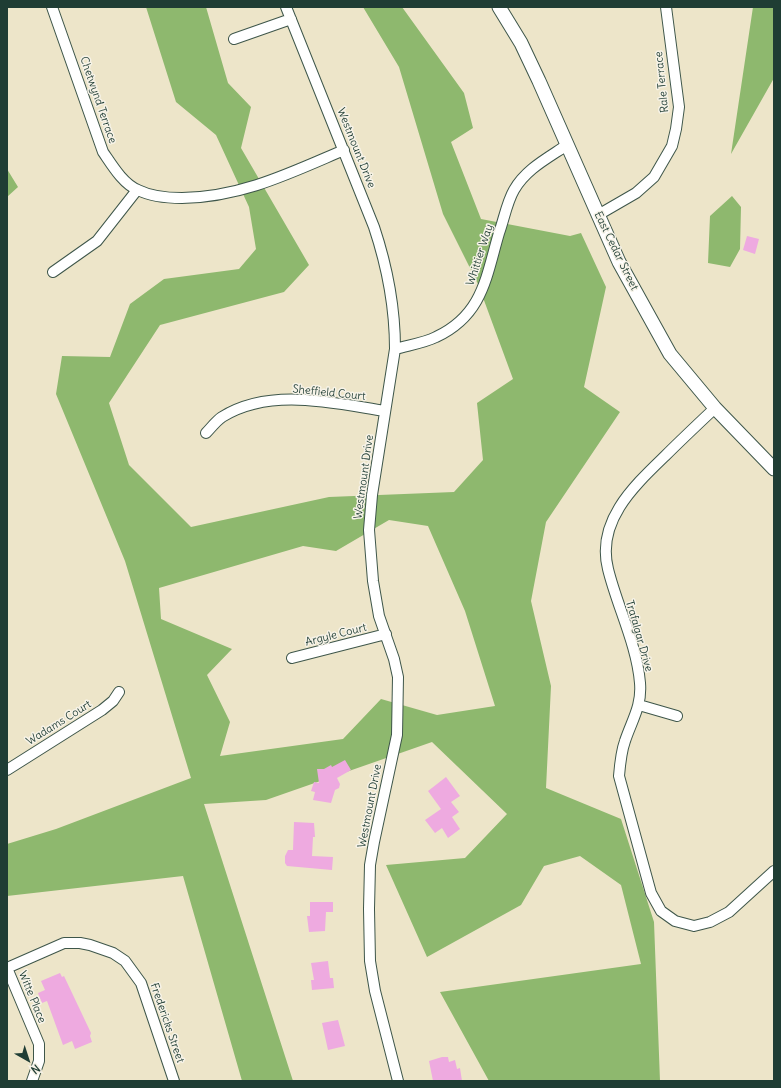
<!DOCTYPE html>
<html>
<head>
<meta charset="utf-8">
<style>
	body { margin:0 }
	#map { position:relative; width:781px; height:1088px; overflow:hidden; background:#ede5c9; font-family:Delius,sans-serif }
	canvas { display:block }
	.frame { position:absolute; inset:0; border:8px solid #1f3d34; pointer-events:none }
	.north { position:absolute; left:8px; top:1040px; width:40px; height:40px; -webkit-text-stroke:3px #f7f3e8; paint-order:stroke; rotate:141deg; font-size:11px; font-weight:700; line-height:16px; text-align:center; color:#1f3d34 }
	.north::after { content:''; display:block; margin:auto; width:14px; height:18px; background:#1f3d34; clip-path:polygon(50% 0,100% 100%,50% 72%,0 100%) }
</style>
</head>
<body>
<div id="map">
<canvas width="781" height="1088"></canvas>
<div class="frame"></div>
<div class="north">N</div>
</div>
<script>
const g = document.querySelector('canvas').getContext('2d');
g.lineJoin = 'round';
function fill(path, color) { g.fillStyle = color; g.fill(path, 'evenodd'); }
function strokePath(path, color, width, dash) { g.strokeStyle = color; g.lineWidth = width; g.lineCap = dash ? 'butt' : 'round'; g.setLineDash(dash || []); g.stroke(path); }
function write(font, color, halo, rows, align = 'center') {
  g.font = font + ' Delius,sans-serif'; g.lineWidth = 3; g.setLineDash([]); g.textBaseline = 'middle'; g.strokeStyle = halo; g.fillStyle = color; for (const [text, x, y, turn = 0] of rows) {
    g.save(); g.translate(x, y); g.rotate((+turn || 0) * Math.PI / 180); g.textAlign = isNaN(turn) ? turn : align; if (halo) g.strokeText(text, 0, 0); g.fillText(text, 0, 0); g.restore();
  }
}
const forest = new Path2D(`
	M 146,7 L 206,7 L 228,83 L 251,107 L 241,148 L 309,265 L 284,292 L 160,325 L 109,403 L 129,465 L 191,527 L 329,497 L 454,492 L 483,460 L 477,403 L 513,379 L 478,284 L 443,214 L 399,67 L 363,7 L 402,7 L 464,93 L 473,128 L 451,142 L 481,219 L 570,236 L 581,233 L 606,287 L 584,387 L 620,412 L 546,522 L 531,601 L 551,686 L 546,788 L 621,819 L 654,922 L 660,1081 L 489,1081 L 440,992 L 641,964 L 621,885 L 580,856 L 544,866 L 521,905 L 427,957 L 386,865 L 465,858 L 507,814 L 432,742 L 266,800 L 204,804 L 293,1081 L 242,1081 L 183,876 L 7,896 L 7,844 L 56,829 L 191,778 L 125,561 L 56,394 L 62,356 L 110,357 L 130,304 L 164,279 L 239,269 L 256,249 L 249,207 L 216,135 L 176,102 ZM 389,520 L 428,526 L 465,611 L 495,706 L 437,715 L 381,699 L 343,739 L 220,756 L 230,722 L 207,675 L 232,649 L 161,619 L 159,588 L 303,546 L 336,551 Z
	M 753,7 L 774,7 L 774,78 L 731,154 Z
	M 7,169 L 18,187 L 7,197 Z
	M 732,196 L 741,207 L 740,249 L 730,267 L 708,263 L 710,216 Z`);
const building = new Path2D(`
	M 747,236 L 759,239 L 755,254 L 743,250 Z
	M 345,760 L 351,770 L 337,778 L 340,784 L 339,788 L 335,790 L 331,803 L 313,800 L 315,792 L 311,791 L 314,782 L 319,783 L 317,769 L 324,769 L 331,765 L 332,767 Z
	M 446,777 L 460,796 L 451,802 L 459,812 L 452,817 L 460,829 L 448,838 L 442,828 L 435,833 L 425,820 L 441,809 L 428,791 Z
	M 294,822 L 314,823 L 315,837 L 313,837 L 312,856 L 333,857 L 332,870 L 287,866 L 285,863 L 285,856 L 288,850 L 293,850 Z
	M 310,902 L 333,902 L 333,912 L 326,912 L 325,931 L 309,932 L 307,916 L 310,916 Z
	M 328,961 L 330,978 L 333,978 L 334,988 L 312,990 L 311,980 L 314,980 L 311,963 Z
	M 60,973 L 62,977 L 64,976 L 91,1033 L 90,1036 L 92,1042 L 75,1049 L 72,1041 L 63,1045 L 47,1001 L 42,1003 L 38,993 L 45,990 L 41,981 Z
	M 338,1020 L 345,1046 L 328,1050 L 322,1023 Z
	M 442,1057 L 448,1057 L 449,1062 L 455,1060 L 457,1069 L 460,1068 L 462,1081 L 433,1081 L 429,1061 Z`);
const minor = new Path2D(`
	M 52,7 L 103,152 C 112,165 123,184 138,190 C 152,197 167,198 182,198 C 242,197 290,173 344,150
	M 286,7 L 374,227 C 387,266 395,307 395,349 L 372,495 L 369,530 L 373,581 L 379,616 L 394,659 L 398,677 L 397,735 L 374,842 L 370,865 L 369,909 L 370,961 L 375,991 L 398,1081
	M 234,39 L 291,19
	M 598,215 L 636,193 L 654,177 L 672,146 L 676,129 L 679,107 L 666,7
	M 53,272 L 97,241 L 137,190
	M 395,349 C 409,345 424,343 436,337 C 483,315 486,277 499,233 C 504,219 507,202 514,190 C 526,169 548,158 567,145
	M 715,408 C 698,424 681,440 665,456 C 634,486 596,521 608,569 C 617,606 637,645 640,683 C 642,706 632,720 625,741 C 621,752 620,764 619,776 L 651,893 L 661,911 L 675,921 L 694,926 L 710,922 L 729,912 L 774,871
	M 206,433 C 211,428 216,421 222,417 C 270,387 333,403 385,411
	M 292,658 L 386,634
	M 639,705 L 677,716
	M 7,770 L 102,710 L 113,701 L 119,692
	M 7,968 L 64,943 L 80,943 L 90,945 L 113,953 L 125,961 L 141,983 L 174,1081
	M 7,968 L 39,1044 L 39,1061 L 32,1081`);
const major = new Path2D(`
	M 499,7 L 521,43 L 539,81 L 619,262 L 670,354 L 715,408 L 774,469`);
const streetNames = [
	["Rale Terrace",662,82,-96],
	["Chetwynd Terrace",98,100,71],
	["Westmount Drive",356,148,68],
	["East Cedar Street",616,251,64],
	["Whittier Way",480,255,-72],
	["Sheffield Court",329,393,6],
	["Westmount Drive",364,477,-82],
	["Argyle Court",336,635,-14],
	["Trafalgar Drive",639,636,74],
	["Wadams Court",59,723,-32],
	["Westmount Drive",370,806,-79],
	["Witte Place",32,997,68],
	["Fredericks Street",167,1023,71]
];
fill(forest, '#8eb86e');
fill(building, '#eeaae0');
strokePath(minor, '#3e564a', 12);
strokePath(major, '#3e564a', 15);
strokePath(minor, '#fff', 10);
strokePath(major, '#fff', 13);
write('11px', '#1f3d34', '#f7f3e8', streetNames);
</script>
</body>
</html>
